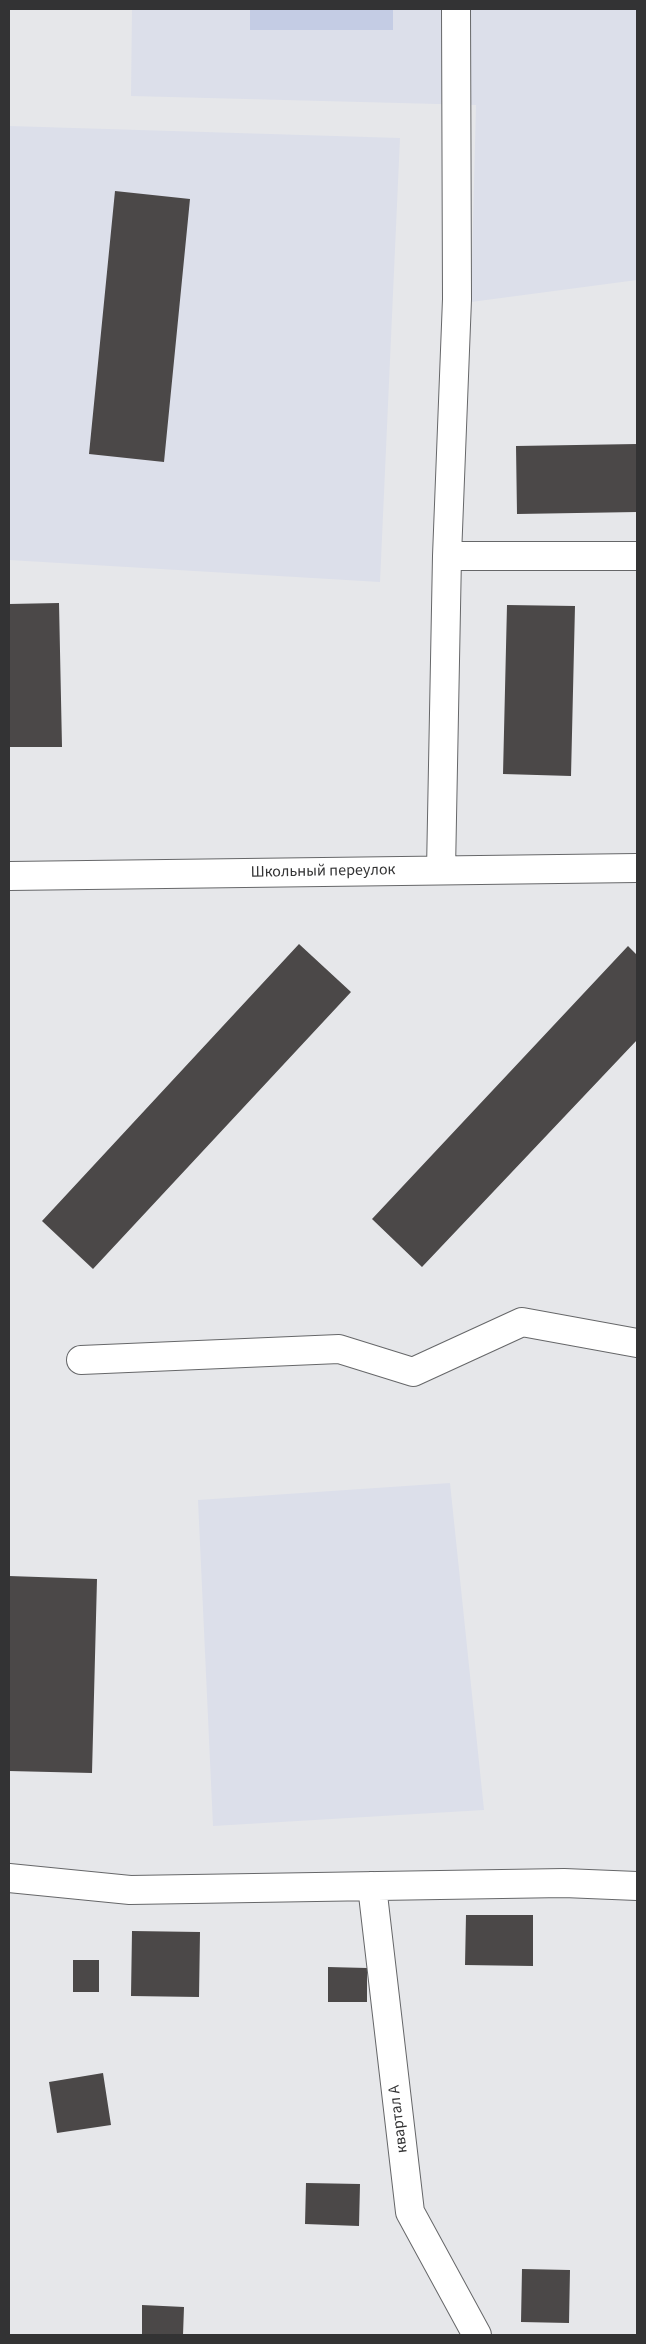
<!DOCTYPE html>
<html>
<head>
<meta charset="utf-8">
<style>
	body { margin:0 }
	#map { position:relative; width:646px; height:2344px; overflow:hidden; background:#e6e7ea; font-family:"Source Sans 3",sans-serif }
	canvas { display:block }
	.frame { position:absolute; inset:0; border:10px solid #333334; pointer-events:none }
</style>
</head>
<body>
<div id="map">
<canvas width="646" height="2344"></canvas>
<div class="frame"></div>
</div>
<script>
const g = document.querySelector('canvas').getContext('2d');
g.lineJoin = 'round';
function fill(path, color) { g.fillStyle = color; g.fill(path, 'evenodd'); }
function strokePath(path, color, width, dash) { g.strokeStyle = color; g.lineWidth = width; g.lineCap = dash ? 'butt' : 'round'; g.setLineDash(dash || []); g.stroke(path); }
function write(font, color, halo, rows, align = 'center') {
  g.font = font + ' "Source Sans 3",sans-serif'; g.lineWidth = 5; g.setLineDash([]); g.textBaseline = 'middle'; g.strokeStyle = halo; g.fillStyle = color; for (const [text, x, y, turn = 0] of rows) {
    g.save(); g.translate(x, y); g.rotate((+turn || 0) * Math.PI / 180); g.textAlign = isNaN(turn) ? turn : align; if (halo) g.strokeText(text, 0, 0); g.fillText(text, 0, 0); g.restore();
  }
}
const built = new Path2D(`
	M 132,9 L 637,9 L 637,280 L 471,302 L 476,105 L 131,96 Z
	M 9,126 L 400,138 L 380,582 L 9,560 Z
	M 450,1483 L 484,1810 L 213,1826 L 198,1500 Z`);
const green = new Path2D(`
	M 250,9 L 393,9 L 393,30 L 250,30 Z`);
const building = new Path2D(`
	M 115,191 L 190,199 L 164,462 L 89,454 Z
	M 637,444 L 637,512 L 517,514 L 516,446 Z
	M 59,603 L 62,747 L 9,747 L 9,604 Z
	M 507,605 L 575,606 L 571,776 L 503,774 Z
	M 299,944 L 351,992 L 93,1269 L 42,1221 Z
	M 628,946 L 637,955 L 637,1040 L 422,1267 L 372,1219 Z
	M 9,1576 L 97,1579 L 92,1773 L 9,1771 Z
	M 466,1915 L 533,1915 L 533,1966 L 465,1965 Z
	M 132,1931 L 200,1932 L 199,1997 L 131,1996 Z
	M 73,1960 L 99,1960 L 99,1992 L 73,1992 Z
	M 328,1967 L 367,1968 L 367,2002 L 328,2002 Z
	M 103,2073 L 111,2125 L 57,2133 L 49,2082 Z
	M 306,2183 L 360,2184 L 359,2226 L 305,2224 Z
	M 522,2269 L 570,2270 L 569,2323 L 521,2322 Z
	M 142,2305 L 184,2307 L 183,2335 L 142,2335 Z`);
const minor = new Path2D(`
	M 447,556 L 637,556
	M 441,870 L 447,556 L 457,299 L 456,9
	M 9,876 L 637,868
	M 81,1360 L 339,1349 L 413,1372 L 522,1322 L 637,1343
	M 9,1878 L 130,1890 L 564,1883 L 637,1886
	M 372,1886 L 410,2212 L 477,2335`);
const streetNames = [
	["Школьный переулок",323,872,-1],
	["квартал А",399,2119,-97]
];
fill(built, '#dcdfea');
fill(green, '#c4cce4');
fill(building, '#4b4848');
strokePath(minor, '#666769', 30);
strokePath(minor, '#fff', 28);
write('16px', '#333334', '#fff', streetNames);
</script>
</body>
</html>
